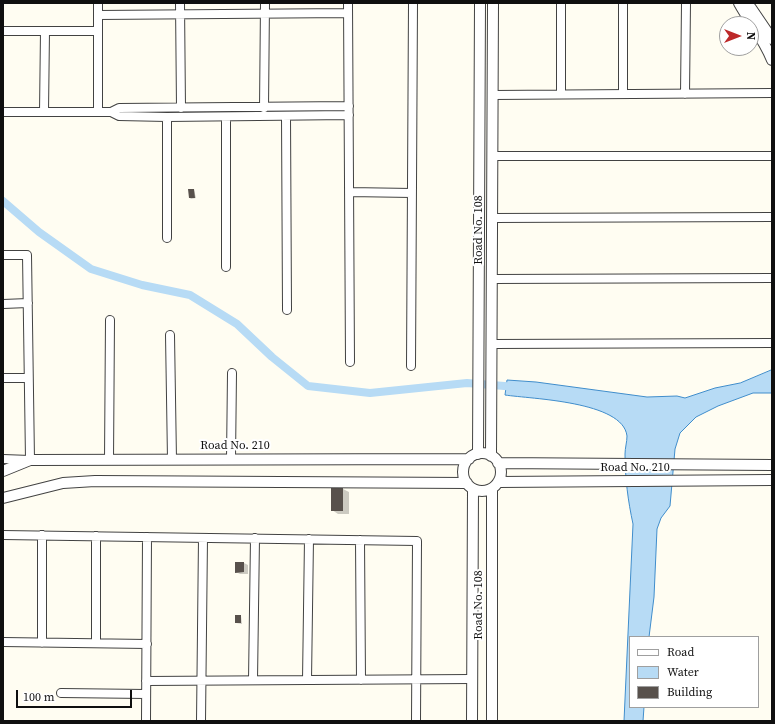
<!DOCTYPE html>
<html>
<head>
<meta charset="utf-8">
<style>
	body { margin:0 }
	#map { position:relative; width:775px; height:724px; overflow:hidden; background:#fffdf2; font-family:"Source Serif 4",serif }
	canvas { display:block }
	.frame { position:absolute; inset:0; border:4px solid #0f0f0f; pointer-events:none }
	.legend { position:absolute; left:629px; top:636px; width:130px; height:72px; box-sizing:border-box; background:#fff; border:1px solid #9f9f9f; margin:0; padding:5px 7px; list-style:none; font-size:12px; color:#0f0f0f }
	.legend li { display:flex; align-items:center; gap:8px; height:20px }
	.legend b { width:20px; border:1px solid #9f9f9f }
	.north { position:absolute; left:719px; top:16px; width:40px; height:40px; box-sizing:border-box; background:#fff; border:1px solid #9f9f9f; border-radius:50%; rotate:90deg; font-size:11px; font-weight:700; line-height:16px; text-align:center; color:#0f0f0f }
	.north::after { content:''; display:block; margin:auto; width:14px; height:18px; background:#bd292a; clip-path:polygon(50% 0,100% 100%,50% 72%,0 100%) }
	.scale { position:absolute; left:16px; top:690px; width:116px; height:18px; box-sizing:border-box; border:2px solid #0f0f0f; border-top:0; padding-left:5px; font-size:12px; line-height:14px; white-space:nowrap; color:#0f0f0f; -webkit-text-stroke:3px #fff; paint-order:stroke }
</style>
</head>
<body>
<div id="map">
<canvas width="775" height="724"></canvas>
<div class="frame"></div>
<ul class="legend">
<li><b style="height:5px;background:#fff"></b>Road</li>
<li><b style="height:11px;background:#b7dbf5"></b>Water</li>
<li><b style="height:11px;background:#58514c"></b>Building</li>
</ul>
<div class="north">N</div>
<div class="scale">100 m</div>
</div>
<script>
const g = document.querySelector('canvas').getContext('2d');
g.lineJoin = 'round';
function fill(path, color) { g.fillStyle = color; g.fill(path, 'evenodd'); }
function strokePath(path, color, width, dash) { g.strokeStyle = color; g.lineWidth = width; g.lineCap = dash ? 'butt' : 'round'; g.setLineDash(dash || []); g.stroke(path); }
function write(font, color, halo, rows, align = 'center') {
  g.font = font + ' "Source Serif 4",serif'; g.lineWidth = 4; g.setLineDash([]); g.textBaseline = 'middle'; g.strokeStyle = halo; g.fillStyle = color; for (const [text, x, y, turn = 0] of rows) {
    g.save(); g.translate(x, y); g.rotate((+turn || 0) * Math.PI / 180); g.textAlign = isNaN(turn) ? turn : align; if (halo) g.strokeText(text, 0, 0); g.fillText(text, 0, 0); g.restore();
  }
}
const water = new Path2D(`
	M 772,370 L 772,393 L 753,393 L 718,406 L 696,417 L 680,433 L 675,449 L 670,506 L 661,518 L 657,529 L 654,597 L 649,637 L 630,637 L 630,707 L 644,707 L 643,721 L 624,721 L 633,524 C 628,501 625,478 625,454 C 625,448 627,442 627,436 C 623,401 531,399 505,395 L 507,380 L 536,382 L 647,397 L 677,396 L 685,398 L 715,388 L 740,383 Z`);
const shadow = new Path2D(`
	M 194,190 L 196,198 L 191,199 L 190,198 Z
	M 332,489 L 343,489 L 349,492 L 349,514 L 338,514 L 332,510 Z
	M 244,563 L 248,565 L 248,574 L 240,574 L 236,572 Z
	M 241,616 L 242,624 L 236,623 Z`);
const canal = new Path2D(`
	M 3,201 L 39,232 L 91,269 L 142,285 L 190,295 L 237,324 L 272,357 L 308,386 L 370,393 L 467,383 L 517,387`);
const building = new Path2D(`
	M 188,189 L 194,189 L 195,198 L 189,198 Z
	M 331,488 L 343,488 L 343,511 L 331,511 Z
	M 235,562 L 244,562 L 244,572 L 235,573 Z
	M 235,615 L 241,615 L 241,623 L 235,623 Z`);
const minor = new Path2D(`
	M 98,3 L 98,112
	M 180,3 L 181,108
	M 348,3 L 350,362
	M 561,3 L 561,94
	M 623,3 L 623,94
	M 98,15 L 348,13
	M 3,31 L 98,31
	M 685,94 L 686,3
	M 493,95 L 772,93
	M 349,106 L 119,108 L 111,112 L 119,116 L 167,117 L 349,115
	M 264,108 L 265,3
	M 3,112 L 111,112
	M 44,112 L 45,31
	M 286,116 L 287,310
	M 167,117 L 167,238
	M 226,117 L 226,267
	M 493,156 L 772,156
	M 349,192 L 412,193
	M 492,218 L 772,217
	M 3,255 L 27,255 L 30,460 L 3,459
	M 492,279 L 772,278
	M 3,304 L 28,303
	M 170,335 L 172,460
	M 492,344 L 772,343
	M 411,366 L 413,3
	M 3,378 L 28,378
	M 231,459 L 232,373
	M 109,460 L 110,320
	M 3,535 L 417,541 L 416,721
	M 96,536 L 96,643
	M 360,540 L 361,680
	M 3,642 L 147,644
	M 42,643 L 42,535
	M 253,680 L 255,538
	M 307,680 L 309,539
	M 146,681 L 472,679
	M 61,693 L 146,694
	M 146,721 L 147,537
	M 201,721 L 203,538`);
const tertiary = new Path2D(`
	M 739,3 C 750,23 763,38 772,60
	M 746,3 L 751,8 L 772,39
	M463 472a19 19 0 1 1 38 0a19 19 0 1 1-38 0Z
	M 478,454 L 480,3
	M 491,456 L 493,3
	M 498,463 L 772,465
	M 3,471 L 30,460 L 469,459
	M 498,482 L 772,480
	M 492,489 L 492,721
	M 3,498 L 63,483 L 95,481 L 467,483
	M 472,721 L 473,489`);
const streetNames = [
	["Road No. 108",479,230,-90],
	["Road No. 210",235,446],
	["Road No. 210",635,468],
	["Road No. 108",479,605,-90]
];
fill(water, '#b7dbf5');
strokePath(water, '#408dcb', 1);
fill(shadow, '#0003');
strokePath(canal, '#b7dbf5', 8);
fill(building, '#58514c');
strokePath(minor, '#424242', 10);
strokePath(tertiary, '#424242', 12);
strokePath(minor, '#fff', 8);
strokePath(tertiary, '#fff', 10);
write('12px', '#0f0f0f', '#fff', streetNames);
</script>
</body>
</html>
